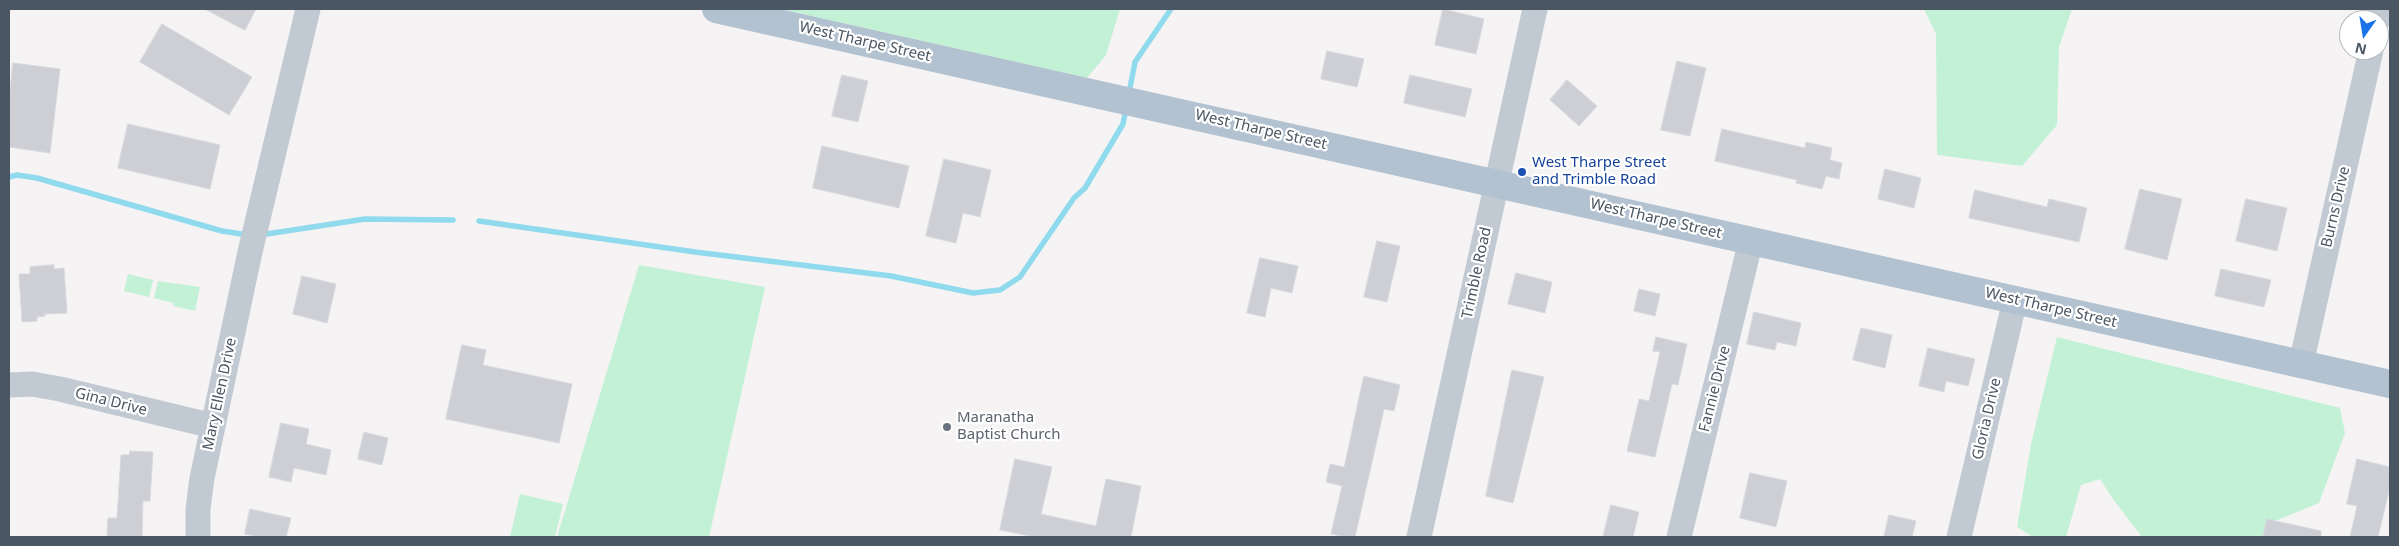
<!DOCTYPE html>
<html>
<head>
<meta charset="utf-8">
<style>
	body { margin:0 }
	#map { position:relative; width:2399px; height:546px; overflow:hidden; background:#f5f3f3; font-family:"Noto Sans",sans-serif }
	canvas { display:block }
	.frame { position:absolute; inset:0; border:10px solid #4a5661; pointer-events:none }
	.north { position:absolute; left:2339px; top:10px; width:50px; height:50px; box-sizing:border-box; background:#fff; border:1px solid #b7bbc0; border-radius:50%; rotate:193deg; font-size:14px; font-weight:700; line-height:20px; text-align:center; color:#4a5661 }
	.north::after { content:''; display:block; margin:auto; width:18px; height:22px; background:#1a73e8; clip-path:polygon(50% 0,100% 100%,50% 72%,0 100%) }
</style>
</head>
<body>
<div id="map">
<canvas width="2399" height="546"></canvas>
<div class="frame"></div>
<div class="north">N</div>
</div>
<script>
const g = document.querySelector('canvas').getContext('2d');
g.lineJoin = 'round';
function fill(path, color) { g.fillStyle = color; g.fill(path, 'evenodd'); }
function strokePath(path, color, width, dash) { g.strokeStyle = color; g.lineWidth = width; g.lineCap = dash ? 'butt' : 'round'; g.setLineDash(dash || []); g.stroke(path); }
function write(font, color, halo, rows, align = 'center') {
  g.font = font + ' "Noto Sans",sans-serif'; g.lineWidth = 4.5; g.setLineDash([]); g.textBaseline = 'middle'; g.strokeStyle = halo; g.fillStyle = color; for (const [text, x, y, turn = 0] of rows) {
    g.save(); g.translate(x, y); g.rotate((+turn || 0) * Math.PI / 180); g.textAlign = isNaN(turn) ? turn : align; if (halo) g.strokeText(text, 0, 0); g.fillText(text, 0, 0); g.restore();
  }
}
const green = new Path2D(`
	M 780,9 L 1120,9 L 1106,55 L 1087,78 Z
	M 1924,9 L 2072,9 L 2059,47 L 2057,125 L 2022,166 L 1937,155 L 1936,34 Z
	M 639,265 L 765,287 L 709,537 L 557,537 Z
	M 128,274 L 153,280 L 149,297 L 124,291 Z
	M 158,281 L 200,287 L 195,311 L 173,306 L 174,303 L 154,298 Z
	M 2057,337 L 2340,408 L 2345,433 L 2319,503 L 2270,523 L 2267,537 L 2142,537 L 2113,499 L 2100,479 L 2081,485 L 2066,537 L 2033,537 L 2017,527 L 2031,444 Z
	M 520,494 L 563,504 L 555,537 L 510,537 Z`);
const stream = new Path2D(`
	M 1130,88 L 1135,62 L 1171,9
	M 9,177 L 17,175 L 37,178 L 222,231 L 248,235
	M 479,221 L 695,252 L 891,276 L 973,293 L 1000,290 L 1020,277 L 1074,198 L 1085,188 L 1123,124 L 1125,114
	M 260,235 L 365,219 L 453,220`);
const building = new Path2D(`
	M 205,9 L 256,9 L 245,30 Z
	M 1443,9 L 1484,19 L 1476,54 L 1435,45 Z
	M 162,24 L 252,77 L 229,115 L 140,62 Z
	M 1327,51 L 1364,59 L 1357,87 L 1321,79 Z
	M 1677,61 L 1706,68 L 1690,136 L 1661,130 Z
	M 13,63 L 60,69 L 50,153 L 9,147 L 9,101 Z
	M 842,75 L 868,81 L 858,122 L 832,116 Z
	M 1410,75 L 1472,89 L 1465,117 L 1404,103 Z
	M 1567,80 L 1597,106 L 1579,126 L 1550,100 Z
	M 128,124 L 220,145 L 210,189 L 118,168 Z
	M 1722,129 L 1805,148 L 1806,142 L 1832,148 L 1830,160 L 1842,163 L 1839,179 L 1826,176 L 1822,189 L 1796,183 L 1797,180 L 1715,161 Z
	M 822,146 L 909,166 L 899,208 L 813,188 Z
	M 944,159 L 991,170 L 980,217 L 963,213 L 956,243 L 926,236 Z
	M 1885,169 L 1921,178 L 1914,208 L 1878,199 Z
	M 2140,189 L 2182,199 L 2167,260 L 2125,249 Z
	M 1975,190 L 2047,207 L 2049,199 L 2087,208 L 2079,242 L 1969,218 Z
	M 2246,199 L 2287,208 L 2277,251 L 2236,241 Z
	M 1377,241 L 1400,246 L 1387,302 L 1364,297 Z
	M 1260,258 L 1298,266 L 1292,293 L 1271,288 L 1265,317 L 1247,313 Z
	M 54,265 L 54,269 L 64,268 L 67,313 L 44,314 L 45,316 L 37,317 L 37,321 L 22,322 L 19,274 L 30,274 L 30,267 Z
	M 2221,269 L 2271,280 L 2264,307 L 2215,296 Z
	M 1516,273 L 1552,282 L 1545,313 L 1508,304 Z
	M 302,276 L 336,284 L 327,323 L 293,314 Z
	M 1639,289 L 1660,294 L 1655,316 L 1634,311 Z
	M 1754,312 L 1801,323 L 1796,346 L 1777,342 L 1775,350 L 1747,344 Z
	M 1861,328 L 1892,335 L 1885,368 L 1853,360 Z
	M 1656,337 L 1687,344 L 1678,385 L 1672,384 L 1655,457 L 1627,451 L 1639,399 L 1649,401 L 1660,352 L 1653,351 Z
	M 462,345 L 486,350 L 483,365 L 572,384 L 559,443 L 446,419 Z
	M 1928,348 L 1975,359 L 1968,386 L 1946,381 L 1944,392 L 1919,386 Z
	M 1512,370 L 1544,377 L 1513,503 L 1486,496 Z
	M 1364,376 L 1400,385 L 1394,411 L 1384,409 L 1355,537 L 1347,537 L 1331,534 L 1342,486 L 1326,482 L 1330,464 L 1344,467 Z
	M 281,423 L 309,429 L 306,444 L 331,450 L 326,475 L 294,468 L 291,482 L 269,477 Z
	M 364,432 L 388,438 L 382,465 L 358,459 Z
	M 130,451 L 153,452 L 150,501 L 143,501 L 142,537 L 107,537 L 108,518 L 117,518 L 121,455 L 129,455 Z
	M 1015,459 L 1052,467 L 1041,514 L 1096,526 L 1106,479 L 1141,486 L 1131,537 L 1035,537 L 1000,530 Z
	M 2357,459 L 2390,467 L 2390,487 L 2378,537 L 2350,537 L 2357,506 L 2347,504 Z
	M 1750,473 L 1787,481 L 1776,527 L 1740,518 Z
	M 1611,505 L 1639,512 L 1633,537 L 1603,537 Z
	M 250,509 L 291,518 L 286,537 L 259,537 L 245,534 Z
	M 1889,515 L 1916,521 L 1912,537 L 1884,537 Z
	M 2267,519 L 2321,531 L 2321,537 L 2263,537 Z`);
const minor = new Path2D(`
	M 2378,20 L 2381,9
	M 2301,364 L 2371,50
	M 9,385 L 32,384 L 60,389 L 213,426
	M 198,537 L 198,509 L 202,478 L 250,252 L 308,9
	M 1419,537 L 1535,9
	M 1679,537 L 1751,240
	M 1959,537 L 2015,300`);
const major = new Path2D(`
	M 716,9 L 2390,384`);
const markers = [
	[1522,172,5,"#1a4fb4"],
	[947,427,5,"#6b7280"]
];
const streetNames = [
	["West Tharpe Street",865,42,13],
	["West Tharpe Street",1261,130,13],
	["Burns Drive",2336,207,-77],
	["West Tharpe Street",1656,219,13],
	["Trimble Road",1477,273,-78],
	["West Tharpe Street",2051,308,13],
	["Fannie Drive",1715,389,-76],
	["Mary Ellen Drive",220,394,-78],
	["Gina Drive",111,402,14],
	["Gloria Drive",1987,419,-77]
];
const transitNames = [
	["West Tharpe Street",1532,163],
	["and Trimble Road",1532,180]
];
const worshipNames = [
	["Maranatha",957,418],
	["Baptist Church",957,435]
];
fill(green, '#c3f1d5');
strokePath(stream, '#90daee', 5.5);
fill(building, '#cdcfd5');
strokePath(building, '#d7d9de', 1);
strokePath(minor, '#c1cad2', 25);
strokePath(major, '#b3c2d1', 28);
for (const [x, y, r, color] of markers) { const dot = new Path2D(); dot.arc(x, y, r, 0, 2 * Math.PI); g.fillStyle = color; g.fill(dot); strokePath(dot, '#fff', 2); }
write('15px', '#4a5661', '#fff', streetNames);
write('15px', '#164399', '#fff', transitNames, 'left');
write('15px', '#5b616d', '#fff', worshipNames, 'left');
</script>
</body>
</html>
